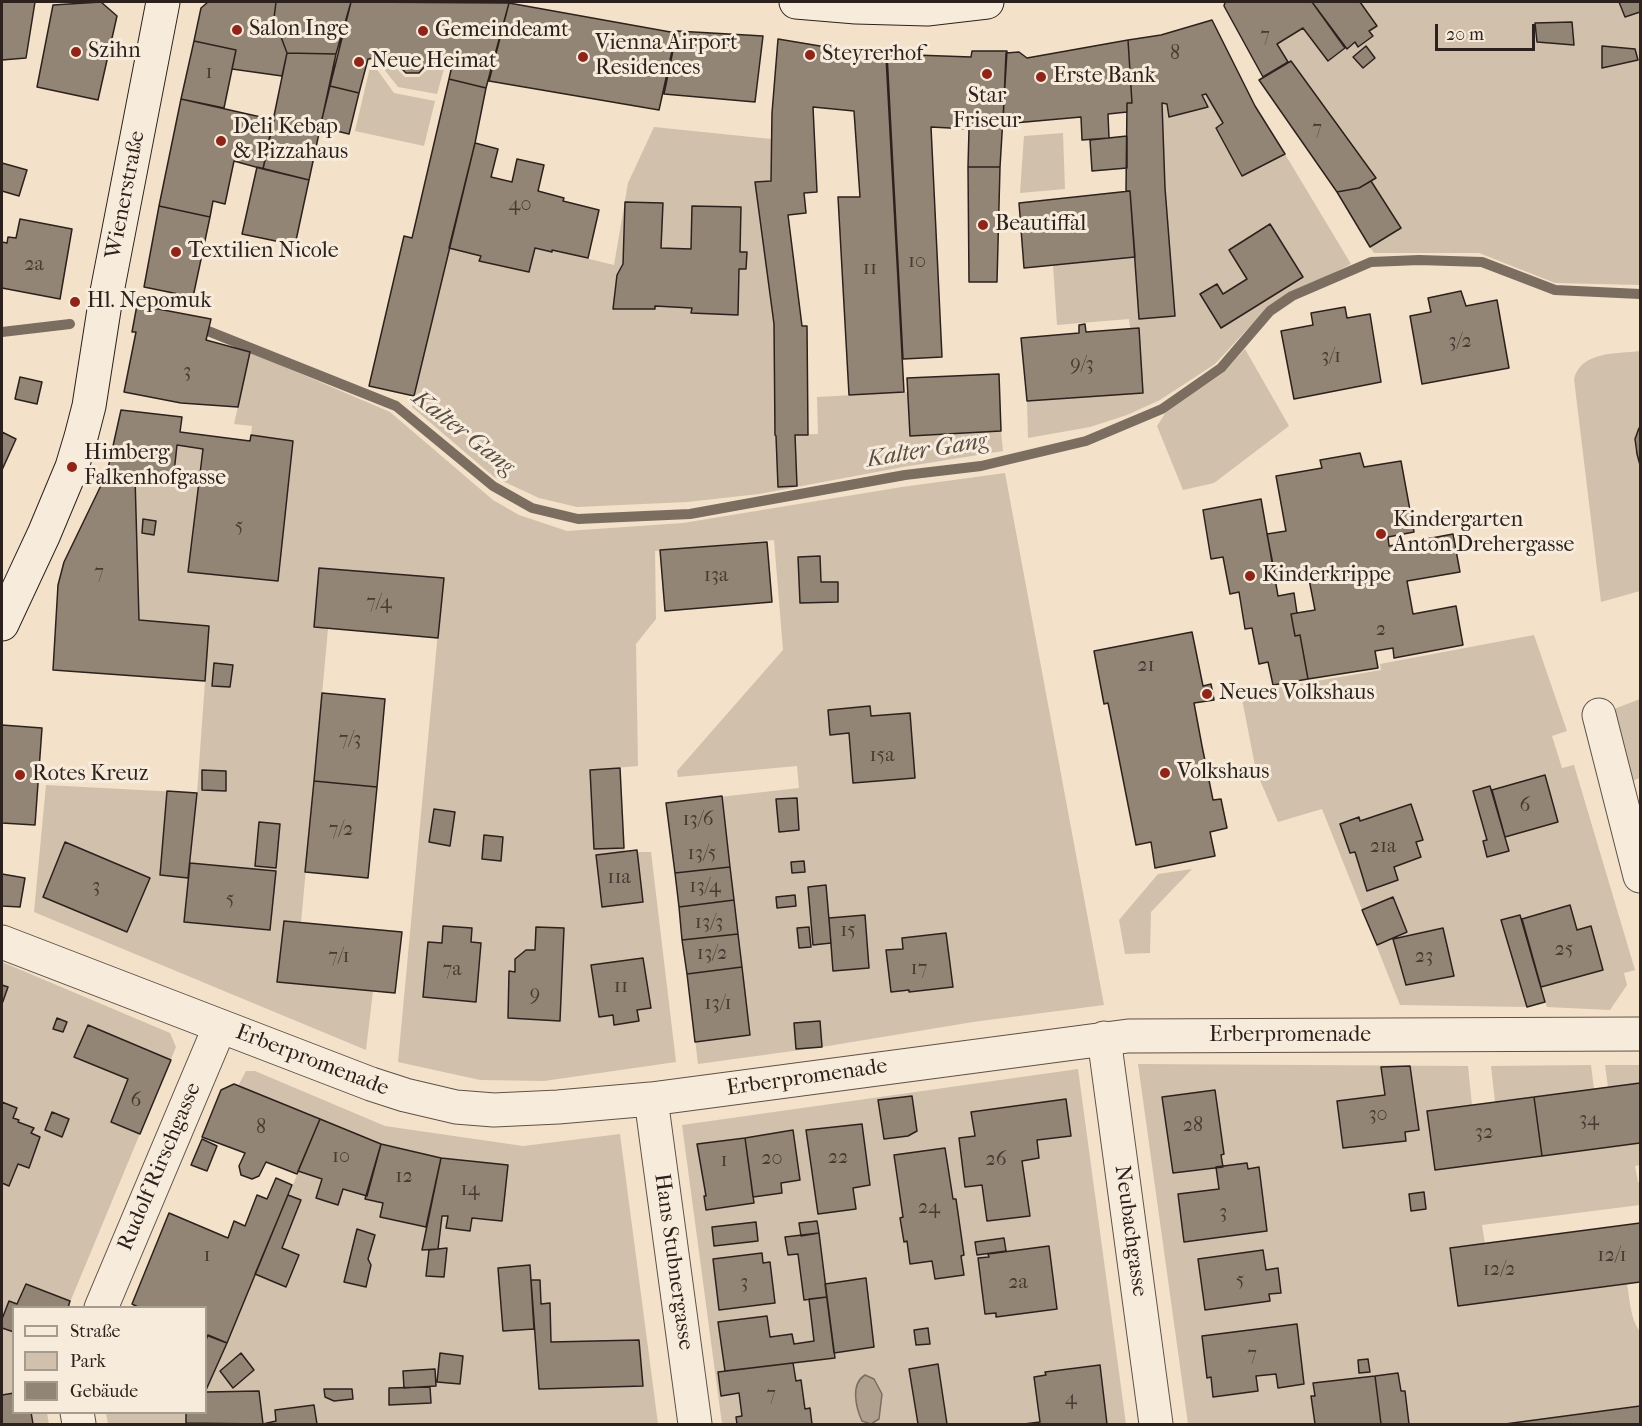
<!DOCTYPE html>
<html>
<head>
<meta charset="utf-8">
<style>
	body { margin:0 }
	#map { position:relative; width:1642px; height:1426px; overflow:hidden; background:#f3e1c9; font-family:"IM FELL French Canon",serif }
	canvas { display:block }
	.frame { position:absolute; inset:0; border:3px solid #2c211c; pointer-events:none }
	.legend { position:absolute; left:12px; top:1306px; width:195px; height:108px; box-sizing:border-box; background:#f7ecdc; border:2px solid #a69b8f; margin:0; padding:8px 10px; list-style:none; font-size:18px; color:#2c211c }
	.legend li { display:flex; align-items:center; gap:12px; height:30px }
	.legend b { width:30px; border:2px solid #a69b8f }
	.scale { position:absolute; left:1435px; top:24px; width:100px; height:27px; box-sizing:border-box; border:3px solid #2c211c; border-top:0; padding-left:8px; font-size:18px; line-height:21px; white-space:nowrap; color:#2c211c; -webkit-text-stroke:4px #f7ecdc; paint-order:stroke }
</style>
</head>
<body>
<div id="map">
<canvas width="1642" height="1426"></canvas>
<div class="frame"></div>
<ul class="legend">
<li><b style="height:8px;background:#f7ecdc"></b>Straße</li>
<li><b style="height:16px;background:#d1c0ac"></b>Park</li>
<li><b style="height:16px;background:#938576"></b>Gebäude</li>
</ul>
<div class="scale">20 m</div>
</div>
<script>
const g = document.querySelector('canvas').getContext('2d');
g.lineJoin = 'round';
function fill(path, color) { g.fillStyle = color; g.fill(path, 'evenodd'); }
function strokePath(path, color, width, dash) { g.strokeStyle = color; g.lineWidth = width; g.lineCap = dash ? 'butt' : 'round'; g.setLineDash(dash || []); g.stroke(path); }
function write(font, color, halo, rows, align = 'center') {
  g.font = font + ' "IM FELL French Canon",serif'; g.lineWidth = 6; g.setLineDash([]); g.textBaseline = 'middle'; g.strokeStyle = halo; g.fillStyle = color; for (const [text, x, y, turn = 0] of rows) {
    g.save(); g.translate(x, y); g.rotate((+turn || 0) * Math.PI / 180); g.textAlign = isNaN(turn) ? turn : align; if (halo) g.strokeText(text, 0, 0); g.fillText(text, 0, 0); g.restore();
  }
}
const green = new Path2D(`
	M 1360,2 L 1619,2 L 1625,17 L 1640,12 L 1640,285 L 1555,283 L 1479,253 L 1374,253 L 1370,247 L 1401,228 L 1291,61 L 1288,62 L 1277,44 L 1303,28 L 1328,61 L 1355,42 L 1359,47 L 1372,36 L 1369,31 L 1376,26 Z
	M 370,67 L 376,68 L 394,93 L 435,101 L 424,146 L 355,131 Z
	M 383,68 L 396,68 L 405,77 L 419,77 L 427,70 L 444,69 L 437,94 L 398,87 Z
	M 1206,94 L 1223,123 L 1216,129 L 1242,176 L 1285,154 L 1351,264 L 1267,308 L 1215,364 L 1160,400 L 1127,415 L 1090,427 L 1028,438 L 1027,401 L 1143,392 L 1139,328 L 1130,328 L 1129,319 L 1057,325 L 1053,265 L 1135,257 L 1139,319 L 1175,316 L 1165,188 L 1162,103 L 1167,104 L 1170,117 L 1207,107 L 1202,95 Z
	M 654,127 L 771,139 L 771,181 L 756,182 L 774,324 L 775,435 L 818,434 L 817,397 L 908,392 L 910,436 L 1001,431 L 1003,451 L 903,467 L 759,494 L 687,502 L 577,507 L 539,498 L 494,477 L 412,407 L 449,248 L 481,256 L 480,261 L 528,272 L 535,248 L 551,252 L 552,250 L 614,265 L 628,183 Z
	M 1063,133 L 1065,189 L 1020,193 L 1024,136 Z
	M 1245,349 L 1289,426 L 1214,483 L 1183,490 L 1157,426 L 1166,412 L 1223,373 Z
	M 1640,351 L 1640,428 C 1631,438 1636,453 1640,465 L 1640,591 L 1601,602 L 1574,379 C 1581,351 1616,354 1640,351 Z
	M 250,352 L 390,412 L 493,500 L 519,515 L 567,531 L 683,523 L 902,487 L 1005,473 L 1104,1005 L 973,1022 L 822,1047 L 698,1064 L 666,803 L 799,788 L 797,766 L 678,777 L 677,771 L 783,650 L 774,540 L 655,551 L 656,619 L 636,644 L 638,766 L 590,770 L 594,849 L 624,848 L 625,851 L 637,850 L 638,852 L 651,852 L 676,1062 L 544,1081 L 480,1080 L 398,1062 L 443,578 L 319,568 L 314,627 L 328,629 L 301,923 L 284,921 L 277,982 L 373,991 L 366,1050 L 34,912 L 46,785 L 197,793 L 209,626 L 139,620 L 135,477 L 172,482 L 177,445 L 203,449 L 189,572 L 278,581 L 293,441 L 251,435 L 252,426 L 234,424 Z
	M 1534,635 L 1567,731 L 1552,736 L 1562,768 L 1574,765 L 1635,970 L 1624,973 L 1627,985 L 1610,1010 L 1547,1007 L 1545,1002 L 1527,1007 L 1400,1005 L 1322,809 L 1278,822 L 1256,771 L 1241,694 L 1381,670 L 1380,664 Z
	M 1640,699 L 1640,778 L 1629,782 L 1613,712 L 1614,709 Z
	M 1192,869 L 1151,912 L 1150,953 L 1125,954 L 1119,920 L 1158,874 Z
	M 2,962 L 170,1033 L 176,1047 L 68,1307 L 14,1308 L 14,1412 L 47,1413 L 49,1424 L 2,1424 Z
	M 1138,1064 L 1468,1066 L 1472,1105 L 1427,1111 L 1435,1170 L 1640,1143 L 1640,1165 L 1635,1166 L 1638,1182 L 1640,1182 L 1640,1205 L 1482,1225 L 1485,1244 L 1450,1249 L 1458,1306 L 1627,1284 C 1630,1300 1630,1318 1640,1332 L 1640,1406 L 1505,1424 L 1188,1424 Z
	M 1591,1065 L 1594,1089 L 1495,1102 L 1491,1066 Z
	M 1605,1065 L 1640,1065 L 1640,1083 L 1608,1087 Z
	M 1078,1069 L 1126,1424 L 722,1424 L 682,1125 Z
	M 246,1071 L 255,1071 L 385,1126 L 523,1146 L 620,1134 L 658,1424 L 108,1424 L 106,1413 L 206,1412 L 206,1335 L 227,1343 L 320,1120 L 238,1086 Z`);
const water = new Path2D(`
	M 865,1375 L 874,1379 L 882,1394 L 879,1419 L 871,1424 L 862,1421 C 856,1408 850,1384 865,1375 Z`);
const stream = new Path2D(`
	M 208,331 L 396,406 L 493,486 L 532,508 L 578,519 L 690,514 L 905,475 L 981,466 L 1086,441 L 1162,409 L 1221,368 L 1270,311 L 1292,296 L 1371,262 L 1419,260 L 1482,262 L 1555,290 L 1640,294
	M 2,332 L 70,324`);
const building = new Path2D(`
	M 2,2 L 35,2 L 26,58 L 2,60 Z
	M 101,2 L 117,16 L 98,100 L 37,87 L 53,5 Z
	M 208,2 L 276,2 L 274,18 L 287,53 L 282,76 L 232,69 L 236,50 L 194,41 L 201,8 Z
	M 276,2 L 351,2 L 336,54 L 287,53 L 274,18 Z
	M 351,2 L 509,3 L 486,88 L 449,79 L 453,61 L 448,60 L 442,66 L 425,66 L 419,73 L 406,73 L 398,65 L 383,65 L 377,58 L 368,59 L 359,93 L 330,86 Z
	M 1225,2 L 1312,2 L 1345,48 L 1328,61 L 1303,28 L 1277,44 L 1288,62 L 1263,77 L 1224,6 Z
	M 1312,2 L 1360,2 L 1377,26 L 1369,31 L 1373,36 L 1358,47 L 1355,42 L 1347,49 Z
	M 1619,2 L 1640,2 L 1640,12 L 1625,17 Z
	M 509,3 L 676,33 L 659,110 L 489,81 Z
	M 1212,20 L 1255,106 L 1285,154 L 1242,176 L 1216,128 L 1223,123 L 1206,94 L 1202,95 L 1208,107 L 1169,117 L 1167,104 L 1162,103 L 1165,188 L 1175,316 L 1139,319 L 1130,191 L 1126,191 L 1127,103 L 1132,103 L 1128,40 L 1161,35 Z
	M 1572,22 L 1574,45 L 1537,42 L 1535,23 Z
	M 677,31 L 763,36 L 755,102 L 664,94 Z
	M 778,39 L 886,57 L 904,392 L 849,395 L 838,197 L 860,197 L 854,111 L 813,107 L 817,192 L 804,193 L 806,213 L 788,215 L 802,326 L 807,326 L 808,435 L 795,435 L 797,486 L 778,487 L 776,436 L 775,435 L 774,324 L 755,182 L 771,181 L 772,113 Z
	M 1128,40 L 1132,103 L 1127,103 L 1127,112 L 1108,114 L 1109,138 L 1082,140 L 1081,117 L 1003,124 L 1006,53 L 1019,52 L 1027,58 Z
	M 194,41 L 236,50 L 224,108 L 181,99 Z
	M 1366,46 L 1375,58 L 1363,68 L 1353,57 Z
	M 1602,46 L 1635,49 L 1638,60 L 1602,68 Z
	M 972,51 L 1007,51 L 1000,167 L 968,167 L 969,129 L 931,127 L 942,357 L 903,359 L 887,54 L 971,57 Z
	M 287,53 L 336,54 L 309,180 L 263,169 Z
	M 1291,61 L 1376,178 L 1359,188 L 1337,192 L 1259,80 Z
	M 449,79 L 486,88 L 475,143 L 414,396 L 369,386 L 404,236 L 412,238 Z
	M 330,86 L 359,93 L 349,134 L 320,127 Z
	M 181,99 L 274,120 L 263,169 L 234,161 L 225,204 L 213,201 L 210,217 L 159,206 Z
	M 1127,136 L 1127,168 L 1092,171 L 1090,140 Z
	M 475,143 L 498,149 L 491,177 L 512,182 L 517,159 L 544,165 L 538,191 L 564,198 L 563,201 L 599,210 L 588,258 L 552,250 L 552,252 L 535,248 L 529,272 L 479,261 L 481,256 L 449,248 Z
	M 2,163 L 27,170 L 19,196 L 2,191 Z
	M 257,167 L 309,180 L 295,245 L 242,234 Z
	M 968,167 L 1000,167 L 997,282 L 969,282 Z
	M 1371,181 L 1401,228 L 1370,247 L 1337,192 L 1359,188 Z
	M 1130,191 L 1135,257 L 1024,268 L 1019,203 Z
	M 625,202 L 663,203 L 661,248 L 691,249 L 692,206 L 741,207 L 740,252 L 747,252 L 746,269 L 739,269 L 738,315 L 691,313 L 692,308 L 655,306 L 655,309 L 613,309 L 617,275 L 623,264 Z
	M 159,206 L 210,217 L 193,297 L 144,287 Z
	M 20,219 L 72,229 L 60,299 L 2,288 L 2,242 L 7,243 L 8,237 L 16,238 Z
	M 1270,224 L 1303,277 L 1221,328 L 1200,294 L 1217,284 L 1223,294 L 1247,279 L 1229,250 Z
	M 1461,291 L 1466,306 L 1497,300 L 1509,368 L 1422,384 L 1410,316 L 1431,312 L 1428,298 Z
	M 137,305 L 211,319 L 206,340 L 250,352 L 238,407 L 181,403 L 124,392 L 136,332 L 132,332 Z
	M 1345,307 L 1347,318 L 1370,314 L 1381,382 L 1294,399 L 1281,331 L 1313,325 L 1311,313 Z
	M 1085,324 L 1086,332 L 1139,328 L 1143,393 L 1027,401 L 1021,338 L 1079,333 L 1079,325 Z
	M 999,374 L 1001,431 L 910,436 L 907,378 Z
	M 20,377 L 42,382 L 37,404 L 15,399 Z
	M 121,410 L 182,417 L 180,432 L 250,441 L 251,435 L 293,441 L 278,581 L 188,572 L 203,449 L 177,445 L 173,482 L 107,473 Z
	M 1639,428 L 1640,428 L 1640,465 L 1637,454 L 1635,439 Z
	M 2,432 L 16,439 L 2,470 Z
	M 1360,453 L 1364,467 L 1401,461 L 1414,532 L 1388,537 L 1389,546 L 1453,534 L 1460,572 L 1407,581 L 1413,614 L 1456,606 L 1463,645 L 1394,658 L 1393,648 L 1375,651 L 1378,668 L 1308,679 L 1300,635 L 1295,636 L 1291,614 L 1315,610 L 1308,574 L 1276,580 L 1267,534 L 1286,531 L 1276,476 L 1322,468 L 1320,460 Z
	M 107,473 L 135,477 L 139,620 L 209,626 L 205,681 L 53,670 L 58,585 L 64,562 Z
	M 1261,499 L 1278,596 L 1294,593 L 1297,613 L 1291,614 L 1295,636 L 1300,635 L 1308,679 L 1273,685 L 1268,662 L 1259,664 L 1252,628 L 1245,629 L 1239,592 L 1230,594 L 1223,557 L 1211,559 L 1203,510 Z
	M 143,519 L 156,521 L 154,535 L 142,533 Z
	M 767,542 L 772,602 L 665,611 L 660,550 Z
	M 820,556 L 821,582 L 838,582 L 838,602 L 800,603 L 798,557 Z
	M 319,568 L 444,578 L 438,638 L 314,627 Z
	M 1192,632 L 1203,686 L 1211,684 L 1214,700 L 1194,703 L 1202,746 L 1213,800 L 1221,799 L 1227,828 L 1210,832 L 1215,856 L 1155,868 L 1151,842 L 1136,845 L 1108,703 L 1104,704 L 1094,651 Z
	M 214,663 L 233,665 L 230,687 L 212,686 Z
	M 322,693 L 385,699 L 377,787 L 314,781 Z
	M 870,706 L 871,716 L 910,713 L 915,778 L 853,783 L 849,733 L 830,735 L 828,710 Z
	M 2,725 L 42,728 L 35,825 L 2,823 Z
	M 620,768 L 624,848 L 594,849 L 590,770 Z
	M 202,770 L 226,771 L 226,791 L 202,790 Z
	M 1545,775 L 1558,822 L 1505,837 L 1492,790 Z
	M 314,781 L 377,787 L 368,878 L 305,872 Z
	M 1490,786 L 1509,851 L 1487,857 L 1483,841 L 1487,840 L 1473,791 Z
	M 167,791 L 197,793 L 188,878 L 160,875 Z
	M 722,796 L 730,867 L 675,873 L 666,803 Z
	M 797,798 L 799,830 L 779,832 L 776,799 Z
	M 1411,804 L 1423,840 L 1416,842 L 1421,857 L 1394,867 L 1398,880 L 1367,891 L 1355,852 L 1350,853 L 1340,824 L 1359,817 L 1360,821 Z
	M 434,809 L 455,812 L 450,846 L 429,842 Z
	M 259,822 L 280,824 L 276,868 L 255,866 Z
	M 484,835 L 503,837 L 501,861 L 482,859 Z
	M 65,842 L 150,878 L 127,932 L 43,897 Z
	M 637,850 L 643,902 L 602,907 L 596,855 Z
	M 804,861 L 805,872 L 792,873 L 791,862 Z
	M 190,863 L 276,871 L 270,930 L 184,922 Z
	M 730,867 L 734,900 L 679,907 L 675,873 Z
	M 2,874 L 25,878 L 20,907 L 2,906 Z
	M 826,885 L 831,943 L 813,945 L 808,887 Z
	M 795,895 L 796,906 L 777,908 L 776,897 Z
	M 1393,897 L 1407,932 L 1377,945 L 1362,910 Z
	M 734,900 L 738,934 L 682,940 L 679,907 Z
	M 1570,905 L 1577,930 L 1591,926 L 1603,970 L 1541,987 L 1522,919 Z
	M 865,915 L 869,968 L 833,971 L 829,918 Z
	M 1520,915 L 1545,1002 L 1527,1007 L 1501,920 Z
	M 284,921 L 402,932 L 395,993 L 277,982 Z
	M 443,926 L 472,928 L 471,942 L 481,943 L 476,1002 L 423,997 L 428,942 L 442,943 Z
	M 536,927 L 564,928 L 560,1021 L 508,1018 L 509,971 L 515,972 L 515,959 L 526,950 L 535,950 Z
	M 809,927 L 811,947 L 799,948 L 797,928 Z
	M 1443,928 L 1454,976 L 1406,985 L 1393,939 Z
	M 946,933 L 953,987 L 909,992 L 909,990 L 891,992 L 886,950 L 903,949 L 902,938 Z
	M 738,934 L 742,967 L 687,974 L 682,940 Z
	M 643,958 L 651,1008 L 637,1010 L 639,1021 L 614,1025 L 613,1015 L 599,1017 L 591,965 Z
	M 742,967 L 750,1035 L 695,1042 L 687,974 Z
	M 2,985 L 8,987 L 2,1004 Z
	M 57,1018 L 67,1022 L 63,1032 L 53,1029 Z
	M 820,1021 L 822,1047 L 796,1049 L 794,1023 Z
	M 88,1025 L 171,1060 L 140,1134 L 111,1122 L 128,1079 L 74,1057 Z
	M 1410,1066 L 1419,1130 L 1405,1132 L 1406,1141 L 1343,1148 L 1337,1101 L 1385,1095 L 1381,1067 Z
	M 1640,1083 L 1640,1143 L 1542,1156 L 1534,1097 Z
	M 234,1084 L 320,1119 L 297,1174 L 266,1162 L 259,1176 L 252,1179 L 241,1175 L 239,1166 L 245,1153 L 202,1137 L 221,1090 Z
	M 1215,1090 L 1224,1154 L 1221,1155 L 1223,1167 L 1173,1173 L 1162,1097 Z
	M 912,1096 L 917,1131 L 908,1136 L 884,1139 L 878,1100 Z
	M 1534,1097 L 1542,1156 L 1435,1170 L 1427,1111 Z
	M 1066,1099 L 1071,1136 L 1037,1140 L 1039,1158 L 1022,1161 L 1030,1216 L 987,1221 L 982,1185 L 965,1187 L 959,1138 L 975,1136 L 971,1112 Z
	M 2,1102 L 17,1108 L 13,1118 L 19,1120 L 18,1122 L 34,1128 L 31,1133 L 40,1137 L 29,1168 L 18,1164 L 9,1186 L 2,1183 Z
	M 52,1112 L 69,1119 L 62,1137 L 45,1130 Z
	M 320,1119 L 381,1144 L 367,1196 L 343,1189 L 338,1205 L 316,1198 L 322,1179 L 298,1171 Z
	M 862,1124 L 870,1185 L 853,1188 L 856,1209 L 818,1214 L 806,1130 Z
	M 793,1130 L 800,1180 L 781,1183 L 782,1193 L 753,1197 L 745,1138 Z
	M 745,1138 L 754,1203 L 706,1210 L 704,1196 L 706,1196 L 697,1144 Z
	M 202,1139 L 217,1146 L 207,1171 L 191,1165 Z
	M 381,1144 L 441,1158 L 426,1227 L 380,1217 L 383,1203 L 365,1199 Z
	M 945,1148 L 953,1199 L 956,1199 L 964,1255 L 961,1256 L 964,1275 L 935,1279 L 932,1261 L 910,1264 L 907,1241 L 904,1242 L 900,1218 L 903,1217 L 894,1155 Z
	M 441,1158 L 508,1165 L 502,1221 L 472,1218 L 470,1231 L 446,1228 L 448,1216 L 442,1216 L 438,1249 L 422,1250 Z
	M 1247,1163 L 1248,1169 L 1259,1167 L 1267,1231 L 1184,1242 L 1178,1194 L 1219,1189 L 1216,1167 Z
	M 276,1178 L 292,1185 L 227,1343 L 206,1335 L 206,1308 L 140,1308 L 132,1304 L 169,1213 L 228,1238 L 234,1221 L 245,1226 L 257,1195 L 267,1199 Z
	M 1424,1192 L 1426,1209 L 1411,1211 L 1409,1194 Z
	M 288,1195 L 301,1200 L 282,1248 L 299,1255 L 286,1287 L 255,1274 Z
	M 817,1221 L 819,1233 L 801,1236 L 799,1223 Z
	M 756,1222 L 758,1241 L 714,1246 L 712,1227 Z
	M 1640,1223 L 1640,1282 L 1458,1306 L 1450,1248 Z
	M 357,1229 L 375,1235 L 368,1259 L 371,1265 L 366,1287 L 344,1282 Z
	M 819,1233 L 827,1297 L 804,1300 L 798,1254 L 788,1255 L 785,1237 Z
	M 1004,1238 L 1006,1251 L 977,1255 L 975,1242 Z
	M 1049,1246 L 1057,1309 L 996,1317 L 996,1313 L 985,1314 L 978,1258 L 989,1257 L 988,1254 Z
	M 447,1248 L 444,1277 L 426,1276 L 429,1250 Z
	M 1263,1250 L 1266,1270 L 1278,1268 L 1281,1293 L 1269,1294 L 1270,1301 L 1205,1310 L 1198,1259 Z
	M 762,1253 L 763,1263 L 770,1262 L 775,1303 L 719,1310 L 713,1259 Z
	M 530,1265 L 534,1329 L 503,1331 L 498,1268 Z
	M 866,1278 L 874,1347 L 834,1353 L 825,1284 Z
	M 531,1280 L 540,1280 L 541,1304 L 550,1303 L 551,1342 L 639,1340 L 643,1386 L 539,1389 Z
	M 26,1284 L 70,1301 L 68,1308 L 14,1308 L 14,1332 L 2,1328 L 2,1319 L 9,1301 L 17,1304 Z
	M 827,1297 L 835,1358 L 725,1371 L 718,1322 L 767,1316 L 770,1337 L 792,1334 L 794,1344 L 814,1341 L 809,1299 Z
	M 1297,1324 L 1304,1384 L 1278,1388 L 1276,1374 L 1256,1376 L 1258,1391 L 1213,1397 L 1211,1377 L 1207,1378 L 1202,1336 Z
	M 928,1328 L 930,1344 L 916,1345 L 914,1330 Z
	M 208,1335 L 227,1343 L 206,1390 L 206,1340 Z
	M 241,1353 L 254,1370 L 233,1388 L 220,1371 Z
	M 440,1353 L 463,1356 L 460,1384 L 437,1382 Z
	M 1368,1359 L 1370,1372 L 1359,1373 L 1358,1360 Z
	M 793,1363 L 796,1381 L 801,1380 L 805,1409 L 810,1408 L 812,1424 L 737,1424 L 736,1417 L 742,1416 L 739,1393 L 721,1396 L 718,1372 Z
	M 938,1364 L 947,1424 L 918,1424 L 909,1369 Z
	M 1100,1365 L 1107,1424 L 1024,1424 L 1040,1422 L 1034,1377 L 1046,1375 L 1045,1372 Z
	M 435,1369 L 436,1386 L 404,1388 L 403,1371 Z
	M 1398,1373 L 1401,1391 L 1405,1391 L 1409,1424 L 1381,1424 L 1375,1376 Z
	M 1375,1376 L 1381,1424 L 1315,1424 L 1311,1396 L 1315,1396 L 1313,1383 Z
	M 430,1387 L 431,1403 L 389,1405 L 389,1388 Z
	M 324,1389 L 352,1389 L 353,1399 L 334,1401 L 325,1397 Z
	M 259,1391 L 263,1424 L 186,1423 L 186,1412 L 206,1412 L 206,1392 Z
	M 14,1393 L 14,1412 L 31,1412 L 33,1424 L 2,1424 L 2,1395 Z
	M 314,1405 L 317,1424 L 263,1424 L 276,1421 L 275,1410 Z
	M 1640,1406 L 1640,1424 L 1505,1424 Z`);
const street = new Path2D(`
	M 1599,715 L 1640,876
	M 2,942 L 371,1084 L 405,1095 L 456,1107 L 494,1110 L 558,1107 L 651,1099 L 1128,1036 L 1640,1034
	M 1104,1038 L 1156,1424
	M 651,1099 L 695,1424
	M 101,1308 L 220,1026
	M 77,1412 L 79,1424`);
const secondary = new Path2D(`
	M 796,2 L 856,7 L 927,9 L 987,2
	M 2,624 L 44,534 L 72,467 L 81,437 L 89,406 L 106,297 L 163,2`);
const markers = [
	[237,30,6,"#8f2418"],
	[423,31,6,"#8f2418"],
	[76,52,6,"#8f2418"],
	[810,55,6,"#8f2418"],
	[583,57,6,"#8f2418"],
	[359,62,6,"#8f2418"],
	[987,74,6,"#8f2418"],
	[1041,77,6,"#8f2418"],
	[221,141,6,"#8f2418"],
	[983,225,6,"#8f2418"],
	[176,252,6,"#8f2418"],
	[75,302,6,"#8f2418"],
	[72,467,6,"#8f2418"],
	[1381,534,6,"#8f2418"],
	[1250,576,6,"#8f2418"],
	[1207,694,6,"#8f2418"],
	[1165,773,6,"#8f2418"],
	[20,775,6,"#8f2418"]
];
const numberNames = [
	["7",1265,36],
	["8",1175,54],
	["1",209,73],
	["7",1317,129],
	["40",520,205],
	["10",917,262],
	["2a",34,265],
	["11",870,269],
	["3/2",1460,342],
	["3/1",1331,357],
	["9/3",1082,365],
	["3",187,372],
	["5",239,527],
	["7",99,573],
	["13a",716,576],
	["7/4",379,603],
	["2",1381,630],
	["21",1146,666],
	["7/3",350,740],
	["15a",882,756],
	["6",1525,806],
	["13/6",698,820],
	["7/2",341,830],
	["21a",1383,847],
	["13/5",702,854],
	["11a",619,878],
	["3",96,887],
	["13/4",705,887],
	["5",230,900],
	["13/3",709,923],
	["15",848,931],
	["25",1564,950],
	["13/2",712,954],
	["7/1",339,957],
	["23",1424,957],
	["17",919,969],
	["7a",452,970],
	["11",621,987],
	["9",535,995],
	["13/1",718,1004],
	["6",136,1101],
	["30",1378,1115],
	["34",1589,1120],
	["28",1193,1126],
	["8",261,1128],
	["32",1484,1133],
	["10",341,1157],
	["22",838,1158],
	["20",772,1159],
	["26",996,1160],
	["1",724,1161],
	["12",404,1177],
	["14",470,1190],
	["24",929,1208],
	["3",1223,1213],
	["1",207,1256],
	["12/1",1612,1256],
	["12/2",1499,1270],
	["5",1240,1281],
	["3",744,1283],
	["2a",1018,1283],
	["7",1252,1355],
	["7",771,1395],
	["4",1071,1399]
];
const poiNames = [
	["Salon Inge",249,30],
	["Gemeindeamt",435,31],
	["Vienna Airport",595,44],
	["Residences",595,69],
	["Szihn",88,52],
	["Steyrerhof",822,55],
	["Neue Heimat",371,62],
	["Erste Bank",1053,77],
	["Star",987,97,"center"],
	["Friseur",987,122,"center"],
	["Deli Kebap",233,128],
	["& Pizzahaus",233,153],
	["Beautiffal",995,225],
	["Textilien Nicole",188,252],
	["Hl. Nepomuk",87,302],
	["Himberg",84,454],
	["Falkenhofgasse",84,479],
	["Kindergarten",1393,521],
	["Anton Drehergasse",1393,546],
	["Kinderkrippe",1262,576],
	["Neues Volkshaus",1219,694],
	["Volkshaus",1177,773],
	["Rotes Kreuz",32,775]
];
const streetNames = [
	["Wienerstraße",126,195,-79],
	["Erberpromenade",1290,1036],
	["Erberpromenade",312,1061,21],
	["Erberpromenade",807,1078,-8],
	["Rudolf Rirschgasse",160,1167,-67],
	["Neubachgasse",1130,1231,82],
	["Hans Stubnergasse",673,1262,82]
];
const waterNames = [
	["Kalter Gang",463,433,38],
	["Kalter Gang",927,451,-9]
];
fill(green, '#d1c0ac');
fill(water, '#afa08e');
strokePath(water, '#7b6d60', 1.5);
strokePath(stream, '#7b6d60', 10);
fill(building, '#938576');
strokePath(building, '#2c211c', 1.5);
strokePath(street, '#5e5147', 35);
strokePath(secondary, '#2c211c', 35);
strokePath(street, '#f7ecdc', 33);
strokePath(secondary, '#f7ecdc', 33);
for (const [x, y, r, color] of markers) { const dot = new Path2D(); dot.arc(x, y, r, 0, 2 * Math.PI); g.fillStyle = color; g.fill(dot); strokePath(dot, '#f7ecdc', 2); }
write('20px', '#463a32', null, numberNames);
write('22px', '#2c211c', '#f7ecdc', poiNames, 'left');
write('22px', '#2c211c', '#f7ecdc', streetNames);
write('italic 24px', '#5a4d44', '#f7ecdc', waterNames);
</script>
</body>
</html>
